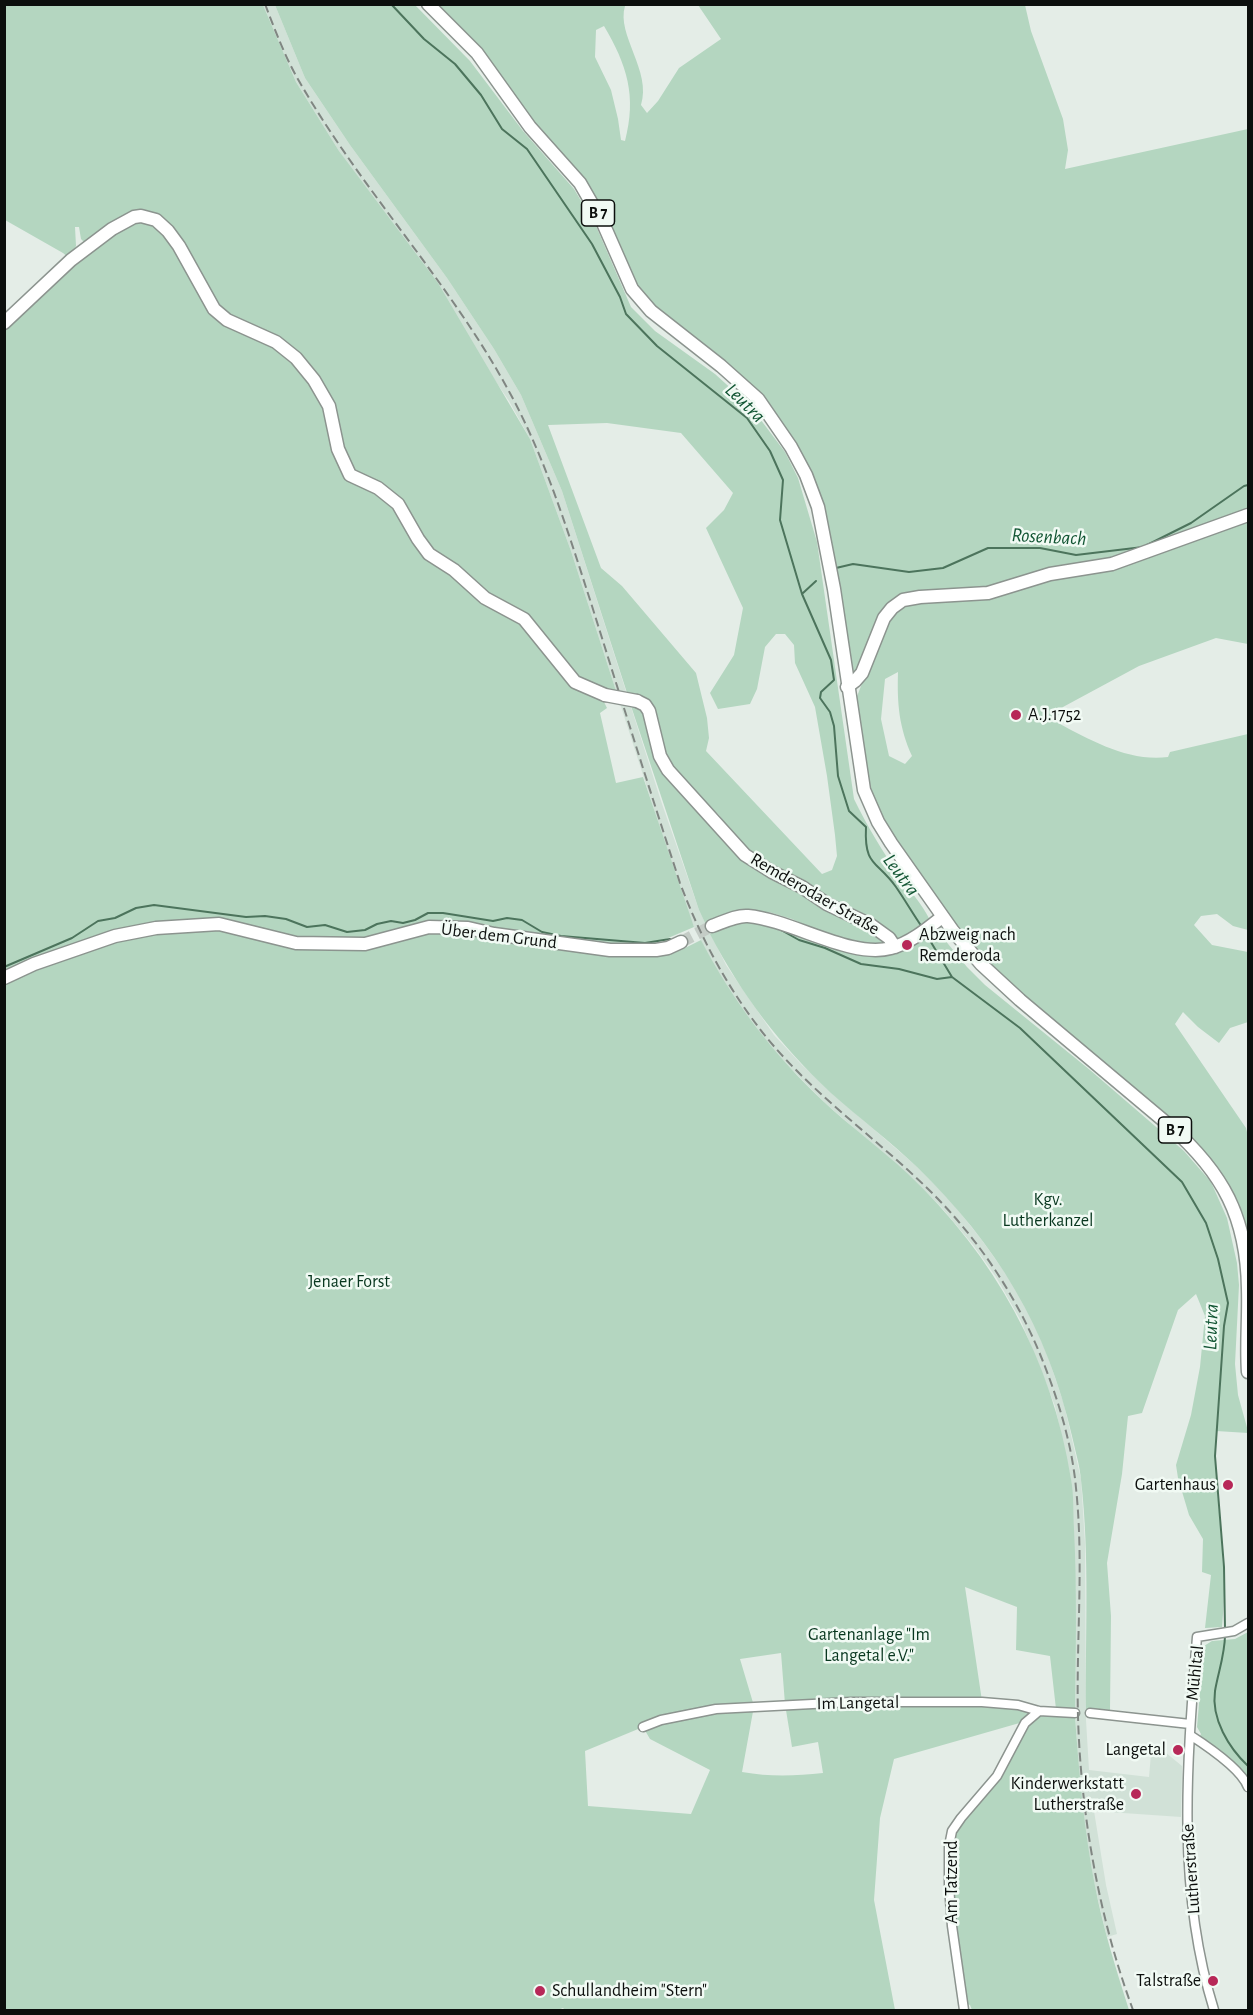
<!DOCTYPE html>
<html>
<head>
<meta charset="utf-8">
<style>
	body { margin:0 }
	#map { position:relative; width:1253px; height:2015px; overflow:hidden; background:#e4ede7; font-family:"Alegreya Sans",sans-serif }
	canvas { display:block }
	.frame { position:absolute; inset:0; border:6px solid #0c0f0d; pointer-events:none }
</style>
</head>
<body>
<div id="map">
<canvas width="1253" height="2015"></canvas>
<div class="frame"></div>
</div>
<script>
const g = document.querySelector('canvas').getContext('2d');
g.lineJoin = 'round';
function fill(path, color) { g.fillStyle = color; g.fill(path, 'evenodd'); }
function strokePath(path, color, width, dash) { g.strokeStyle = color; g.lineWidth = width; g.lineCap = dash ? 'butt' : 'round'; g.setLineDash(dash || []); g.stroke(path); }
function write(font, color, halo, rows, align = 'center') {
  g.font = font + ' "Alegreya Sans",sans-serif'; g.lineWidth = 5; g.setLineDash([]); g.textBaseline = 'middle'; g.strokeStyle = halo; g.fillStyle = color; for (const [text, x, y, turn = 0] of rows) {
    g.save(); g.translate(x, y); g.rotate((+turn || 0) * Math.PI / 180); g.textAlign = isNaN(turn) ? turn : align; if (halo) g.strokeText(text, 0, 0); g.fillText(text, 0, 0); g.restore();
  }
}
const built = new Path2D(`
	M 263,5 L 275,5 L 305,78 L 350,145 L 447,278 L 494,349 L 521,395 L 562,491 L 661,801 L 699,910 L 726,965 L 774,1035 L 802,1065 L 833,1094 L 915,1165 L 950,1200 L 981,1239 L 1018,1291 L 1031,1316 L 1048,1357 L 1064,1404 L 1081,1479 L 1085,1543 L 1086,1720 L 1089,1770 L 1149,1777 L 1151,1754 L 1165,1752 L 1182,1766 L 1181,1817 L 1094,1811 L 1106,1885 L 1117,1934 L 1107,1937 L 1095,1887 L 1085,1832 L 1079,1774 L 1075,1713 L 1076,1603 L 1071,1480 L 1055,1406 L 1021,1321 L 996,1277 L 973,1245 L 941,1207 L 906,1173 L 825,1103 L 793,1071 L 767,1042 L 739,1007 L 716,970 L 688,915 L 571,551 L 530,439 L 509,401 L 339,151 L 296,82 Z`);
const green = new Path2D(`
	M 5,5 L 263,5 L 296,82 L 339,151 L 438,283 L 530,439 L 571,551 L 617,694 L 583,684 L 538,631 L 486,596 L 438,558 L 415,527 L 348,468 L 337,427 L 298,356 L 239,323 L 212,302 L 149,215 L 85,243 L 81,239 L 79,227 L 75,227 L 76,246 L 69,258 L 63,253 L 5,220 Z
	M 275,5 L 415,5 L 470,61 L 523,131 L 574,189 L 596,226 L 631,307 L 655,331 L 715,374 L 736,393 L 751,407 L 785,452 L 798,478 L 817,542 L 854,799 C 867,826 883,852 900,877 C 910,891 922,904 930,920 L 921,928 L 897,940 L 762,864 L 729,829 L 719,815 L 669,769 L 656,725 L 628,696 L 562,491 L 521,395 L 494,349 L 447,278 L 350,145 L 305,78 ZM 607,423 L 681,433 L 733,493 L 724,510 L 706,528 L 743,608 L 734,655 L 710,693 L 718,709 L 750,704 L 757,689 L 765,647 L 776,634 L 785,634 L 794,645 L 795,663 L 815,707 L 827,776 L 835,835 L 837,856 L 832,870 L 822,874 L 706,751 L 709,738 L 707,718 L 696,673 L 622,586 L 601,568 L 548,425 Z
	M 435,5 L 628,5 L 625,6 C 616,35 652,71 641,105 L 647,113 L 658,101 L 679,68 L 721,39 L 698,5 L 1025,5 L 1031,31 L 1063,119 L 1068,150 L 1065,169 L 1248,129 L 1248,644 L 1216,638 L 1139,666 L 1063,707 L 1058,715 L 1058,723 C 1092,741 1129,762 1168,757 L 1170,752 L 1248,734 L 1248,930 L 1233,926 L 1217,914 L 1201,916 L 1194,925 L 1212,945 L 1248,952 L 1248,1022 L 1230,1028 L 1219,1043 L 1198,1027 L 1183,1012 L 1175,1024 L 1246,1128 L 1248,1136 L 1248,1252 L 1220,1176 L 995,969 L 969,941 L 947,913 L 908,860 L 880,817 L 864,773 L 856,699 L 868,668 L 853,680 L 821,508 L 780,423 L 636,288 L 616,242 L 533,123 ZM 604,26 C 627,65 637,96 625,141 L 621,140 L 618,119 L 611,90 L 595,57 L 596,30 ZM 898,672 C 897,704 899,727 912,756 L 905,764 L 889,756 L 881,719 L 885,679 Z
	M 147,220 L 166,233 L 207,305 L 285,352 L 322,398 L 340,462 L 386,497 L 416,540 L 517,616 L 567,677 L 601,696 L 607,708 L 600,713 L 616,783 L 643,777 L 694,927 L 654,944 L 612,947 L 438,923 L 440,934 L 657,953 L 685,948 L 701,940 C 733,1002 774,1055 824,1102 C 851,1127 880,1148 907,1173 C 995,1256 1052,1359 1071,1479 C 1074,1495 1073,1512 1074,1529 C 1077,1589 1076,1650 1075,1710 L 1056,1709 L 1050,1656 L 1016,1650 L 1017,1607 L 965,1587 L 982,1701 L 1031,1711 L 1031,1714 L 1023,1722 L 894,1759 L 880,1818 L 874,1900 L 895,2010 L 565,2010 L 563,2008 L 558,2010 L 5,2010 L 5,327 L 57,276 L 130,222 ZM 781,1653 L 785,1704 L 792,1747 L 818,1742 L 823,1773 C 795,1776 770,1777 742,1772 L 754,1706 L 740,1659 ZM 643,1727 L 650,1739 L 710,1770 L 691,1814 L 588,1806 L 585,1751 Z
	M 630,703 L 641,705 L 656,748 L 739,850 L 889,941 L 879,947 L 834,938 L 792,919 L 769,912 L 758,912 L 707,927 L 699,910 Z
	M 746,921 L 761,924 L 869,955 L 935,928 L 967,967 L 985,985 L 1090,1070 L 1184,1151 L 1211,1182 L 1227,1218 L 1237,1263 L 1239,1285 L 1235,1364 L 1238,1395 L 1248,1431 L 1248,1433 L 1216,1431 C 1213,1497 1229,1562 1222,1627 L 1205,1628 L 1211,1575 L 1202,1572 L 1203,1539 L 1189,1515 L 1178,1478 L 1176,1465 L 1191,1415 L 1200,1367 L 1205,1316 L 1196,1294 L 1178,1310 L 1142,1413 L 1128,1416 L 1122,1474 L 1107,1563 L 1111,1616 L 1110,1710 L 1090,1709 L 1086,1713 C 1085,1636 1090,1558 1081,1480 C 1080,1466 1075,1450 1072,1436 C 1047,1327 997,1245 917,1167 C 890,1141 859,1118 831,1093 C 779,1044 743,997 710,934 L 724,926 Z
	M 1248,1632 L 1248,1779 L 1200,1736 L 1201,1734 L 1197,1727 L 1204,1646 L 1212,1641 L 1235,1639 Z
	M 1040,1715 L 1075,1716 C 1079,1773 1084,1830 1095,1886 C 1103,1928 1116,1969 1129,2010 L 972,2010 L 970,2005 L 965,2003 L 954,1923 L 952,1851 L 957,1830 L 1027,1724 Z`);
const stream = new Path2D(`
	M 391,4 L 424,39 L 455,64 L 481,95 L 502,129 L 527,149 L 592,244 L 620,297 L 626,314 L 657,346 L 747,418 L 770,451 L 783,480 L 780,520 L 802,594 L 831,660 L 834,680 L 821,692 L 820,698 L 830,712 L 834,726 L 838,776 L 849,811 L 866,827 C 864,867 877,860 896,887 C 905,900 913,914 922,927
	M 836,568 L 853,564 L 909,572 L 943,568 L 988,548 L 1040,548 L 1076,555 L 1143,547 L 1191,523 L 1244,486 L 1248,485
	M 803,593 L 816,581
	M 781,930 L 799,940 L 825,948 L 861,964 L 899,969 L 937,979 L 952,977
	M 926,934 L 952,977 L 1020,1028 L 1182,1182 L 1206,1223 L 1218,1259 L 1228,1303 L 1224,1326 L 1215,1456 L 1224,1567 L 1225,1629
	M 4,967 L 72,938 L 98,921 L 115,918 L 136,908 L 154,905 L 246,917 L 265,916 L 286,919 L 307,927 L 325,925 L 347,932 L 365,930 L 377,924 L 391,921 L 403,923 L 415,920 L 428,913 L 443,913 L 493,921 L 507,918 L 522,920 L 542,932 L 561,936 L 645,943 L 670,939
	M 1225,1635 C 1225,1654 1218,1673 1215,1691 C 1211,1719 1229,1748 1248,1766`);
const secondaryTunnel = new Path2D(`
	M 681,942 L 712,926`);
const street = new Path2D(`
	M 1090,1713 L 1190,1724
	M 643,1727 L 661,1720 L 716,1709 L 851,1702 L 982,1702 L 1018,1705 L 1039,1711 L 1075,1713
	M 1190,1735 C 1207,1746 1241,1769 1248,1787
	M 964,2010 L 952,1926 L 949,1886 L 949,1846 L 952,1831 L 961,1818 L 997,1776 L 1025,1723 L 1039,1711
	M 1214,2010 C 1176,1888 1187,1763 1197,1637 L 1234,1631 L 1248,1623`);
const secondary = new Path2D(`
	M 4,323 L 71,260 L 112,229 L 134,217 L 141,216 L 156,220 L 168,231 L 179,246 L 214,309 L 227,320 L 276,342 L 296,358 L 314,380 L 329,406 L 338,449 L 350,475 L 378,488 L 398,504 L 418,539 L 429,554 L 454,570 L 485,598 L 524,619 L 575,682 L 605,695
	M 847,687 L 855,681 L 862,673 L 884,618 L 892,608 L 903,600 L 920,597 L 988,593 L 1050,574 L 1112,564 L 1248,515
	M 637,701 L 645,705 L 649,711 L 660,756 L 668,770 L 745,855 L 772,872 L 802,887 L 827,904 L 871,925 L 889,938 L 895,947
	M 712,926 C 723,922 737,915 748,916 C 792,920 851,959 891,948 C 910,943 927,929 942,917
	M 4,978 L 34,964 L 115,936 L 156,928 L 219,924 L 296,943 L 365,944 L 429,927 L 468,928 L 494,934 L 610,950 L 656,950 L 668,948 L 681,942`);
const primary = new Path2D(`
	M 428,4 L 477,53 L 530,127 L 580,183 L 603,223 L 632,289 L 651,311 L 721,366 L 758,399 L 791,447 L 806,475 L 818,507 L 834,589 L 864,790 L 878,822 L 891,843 L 953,931 L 981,964 L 1020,1000 L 1170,1126 C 1223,1173 1247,1217 1248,1289 C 1249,1317 1246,1344 1248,1372`);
const rail = new Path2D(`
	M 265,4 C 275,30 285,57 299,81 C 362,191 451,283 511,395 C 547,462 569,535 592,606 C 621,699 650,791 680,883 C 701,939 729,991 767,1038 C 813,1094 873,1136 925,1186 C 975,1234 1016,1294 1042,1359 C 1058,1399 1072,1444 1076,1488 C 1084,1564 1076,1641 1078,1717 C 1081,1816 1099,1918 1133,2010`);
const secondaryBridge = new Path2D(`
	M 605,695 L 637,701`);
const markers = [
	[1016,715,6,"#b72858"],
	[907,945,6,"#b72858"],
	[1228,1485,6,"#b72858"],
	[1178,1750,6,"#b72858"],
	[1136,1794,6,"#b72858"],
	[1213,1981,6,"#b72858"],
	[540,1991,6,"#b72858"]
];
const shields = [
	[598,213,33],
	[1175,1130,33]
];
const shieldNames = [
	["B 7",598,213],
	["B 7",1175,1130]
];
const poiNames = [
	["A.J.1752",1028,715,"left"],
	["Abzweig nach",919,935,"left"],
	["Remderoda",919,956,"left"],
	["Gartenhaus",1216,1485],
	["Langetal",1166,1750],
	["Kinderwerkstatt",1124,1784],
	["Lutherstraße",1124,1805],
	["Talstraße",1201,1981],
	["Schullandheim \"Stern\"",552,1991,"left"]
];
const streetNames = [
	["Remderodaer Straße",815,894,30],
	["Über dem Grund",499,936,7],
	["Mühltal",1195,1673,-84],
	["Im Langetal",858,1703,-1],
	["Lutherstraße",1191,1869,-94],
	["Am Tatzend",952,1882,-90]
];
const parkNames = [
	["Kgv.",1048,1200],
	["Lutherkanzel",1048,1221],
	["Jenaer Forst",349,1282],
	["Gartenanlage \"Im",869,1635],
	["Langetal e.V.\"",869,1656]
];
const waterNames = [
	["Leutra",745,403,44],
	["Rosenbach",1049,537,3],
	["Leutra",901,875,53],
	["Leutra",1211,1327,-88]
];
fill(built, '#d1e1d7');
fill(green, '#b4d6c0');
strokePath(stream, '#4c745c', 2);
strokePath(secondaryTunnel, '#c4ccc6', 12, [12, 6]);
strokePath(street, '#8c948f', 11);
strokePath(secondary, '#8c948f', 15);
strokePath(primary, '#8c948f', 15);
strokePath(street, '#fff', 8);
strokePath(secondary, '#fff', 12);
strokePath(primary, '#fff', 12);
strokePath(rail, '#808682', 2, [9, 4.5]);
strokePath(secondaryBridge, '#8c948f', 15, []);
strokePath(secondaryBridge, '#fff', 12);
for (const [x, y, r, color] of markers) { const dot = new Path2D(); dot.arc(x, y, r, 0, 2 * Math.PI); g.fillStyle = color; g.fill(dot); strokePath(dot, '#f1faf4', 2); }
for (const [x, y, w] of shields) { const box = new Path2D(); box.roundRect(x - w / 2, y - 13, w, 26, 4.5); g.fillStyle = '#f1faf4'; g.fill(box); strokePath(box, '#0c0f0d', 1.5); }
write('bold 16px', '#0c0f0d', null, shieldNames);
write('18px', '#0c0f0d', '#f1faf4', poiNames, 'right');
write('18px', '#0c0f0d', '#f1faf4', streetNames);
write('18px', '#08371f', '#f1faf4', parkNames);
write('italic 20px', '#153', '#f1faf4', waterNames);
</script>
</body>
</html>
